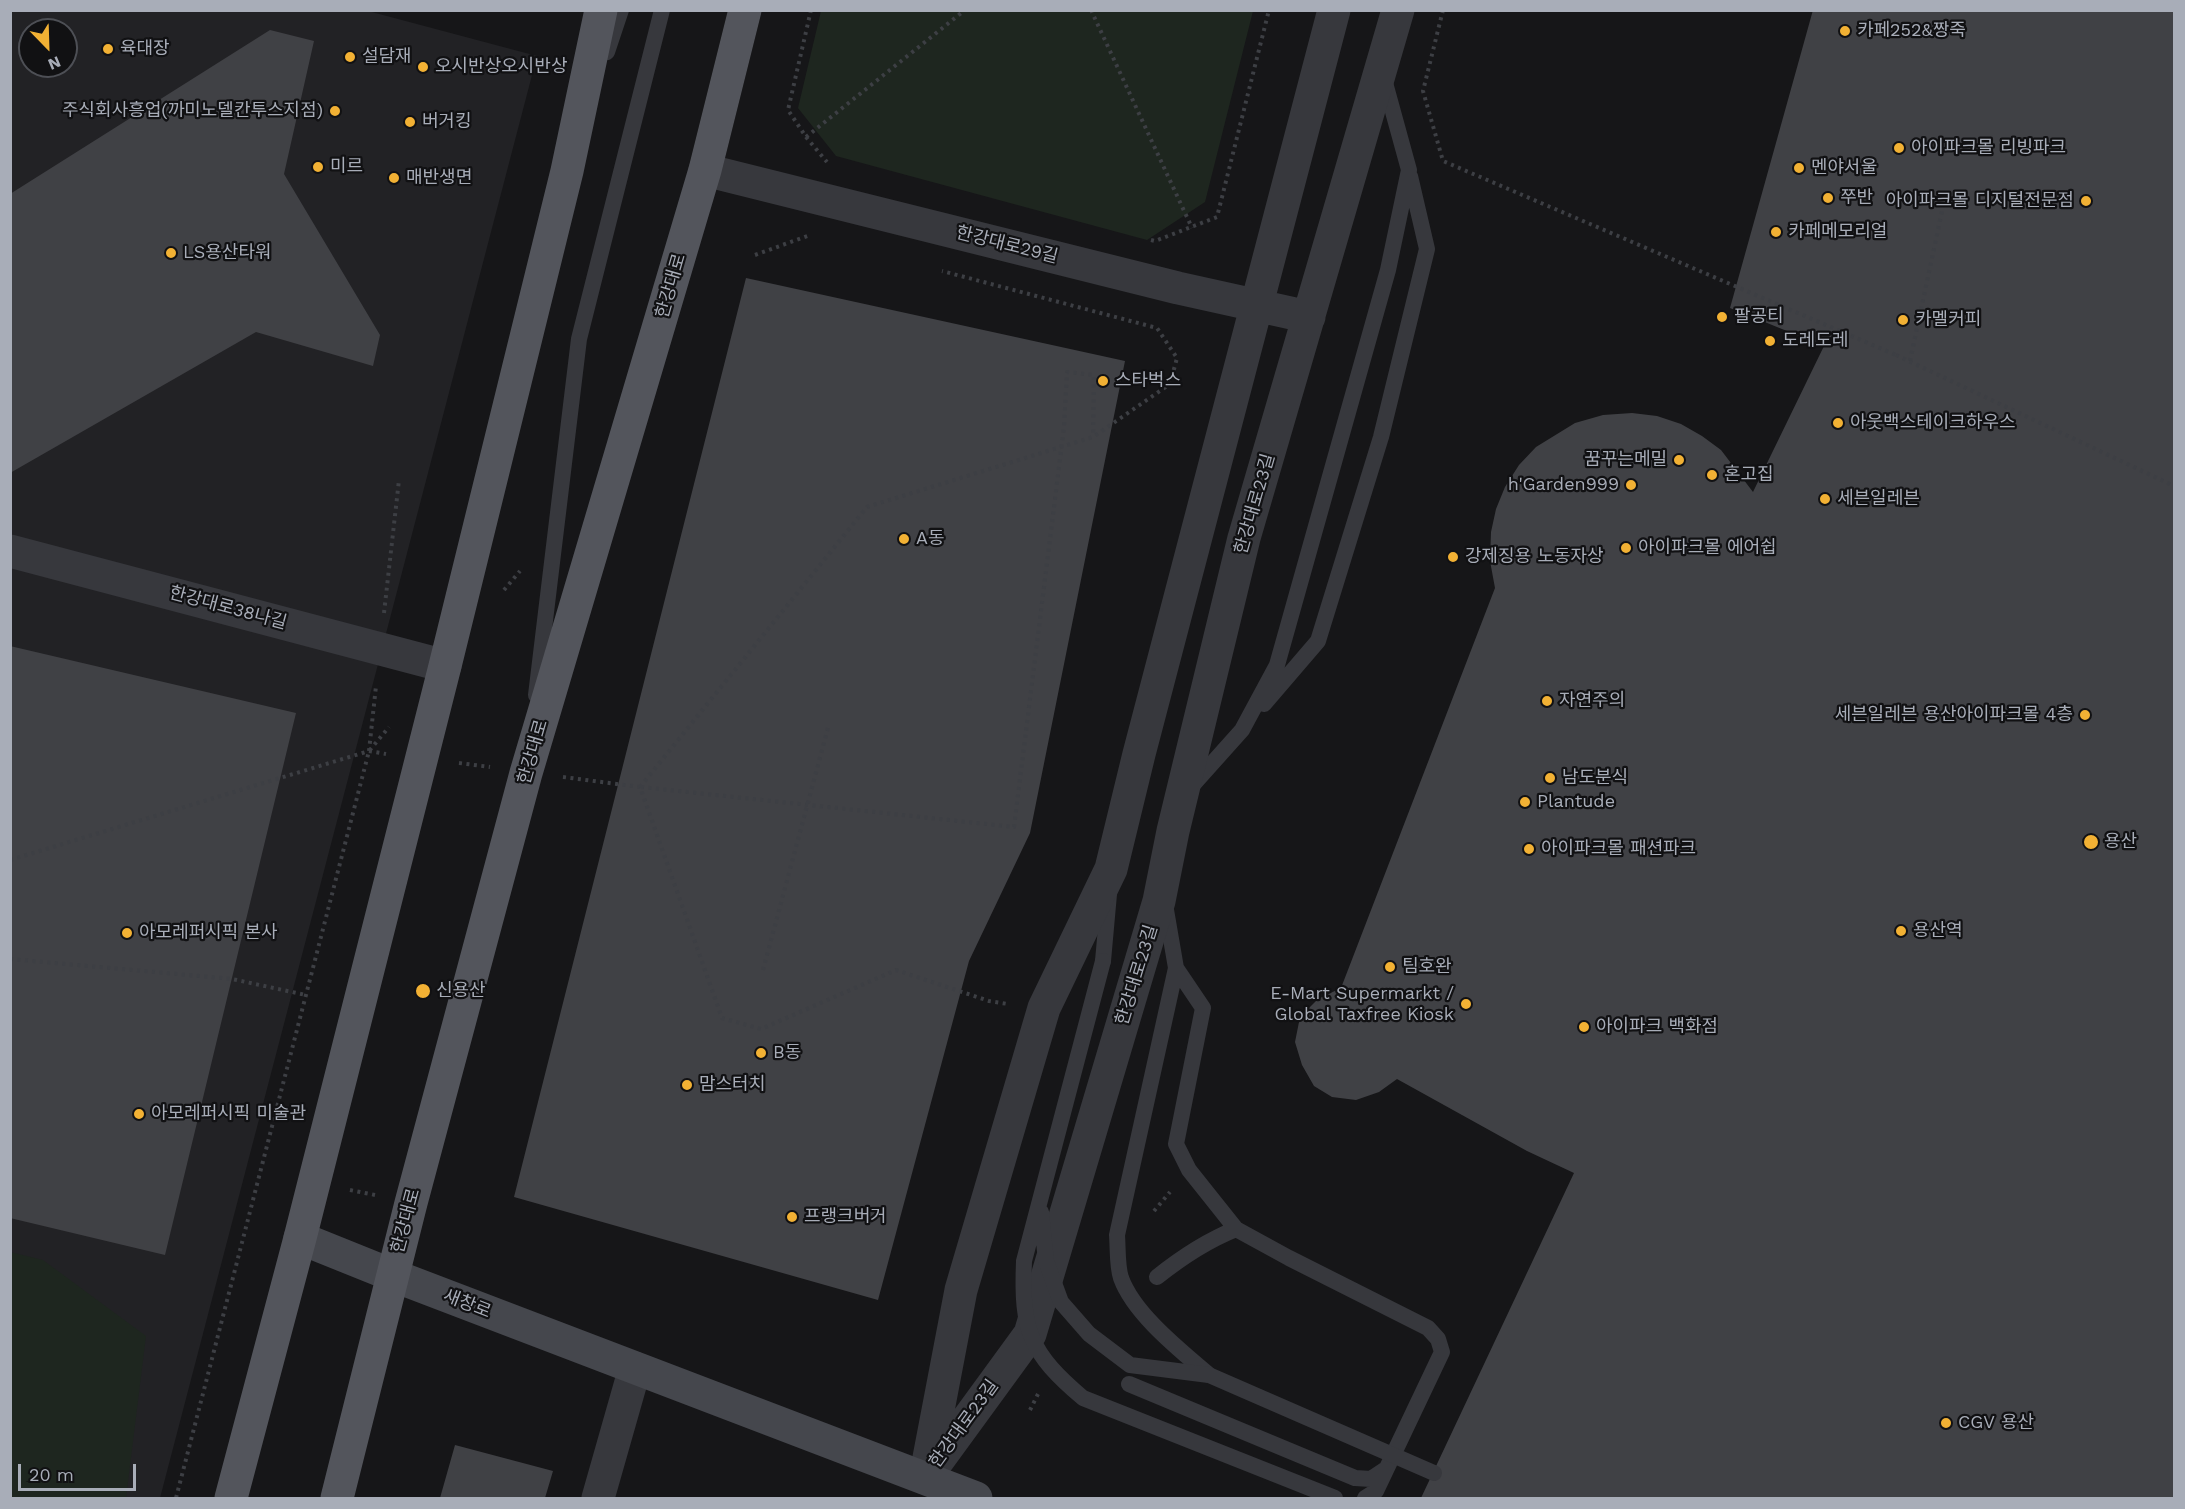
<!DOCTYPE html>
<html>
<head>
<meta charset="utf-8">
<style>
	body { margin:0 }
	#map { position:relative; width:2185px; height:1509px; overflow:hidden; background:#161618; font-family:"Work Sans",sans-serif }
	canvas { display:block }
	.frame { position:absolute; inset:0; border:12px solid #a8adb8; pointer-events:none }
	.north { position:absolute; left:18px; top:18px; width:60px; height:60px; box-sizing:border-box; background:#111113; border:2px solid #4d4f55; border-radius:50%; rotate:157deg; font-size:16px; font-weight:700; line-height:24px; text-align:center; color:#a8adb8 }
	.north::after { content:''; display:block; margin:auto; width:21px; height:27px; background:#f2b134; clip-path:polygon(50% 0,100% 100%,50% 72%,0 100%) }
	.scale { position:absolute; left:18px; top:1464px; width:118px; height:27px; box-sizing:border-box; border:3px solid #a8adb8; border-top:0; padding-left:8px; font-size:18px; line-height:21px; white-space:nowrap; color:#a8adb8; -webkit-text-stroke:4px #111113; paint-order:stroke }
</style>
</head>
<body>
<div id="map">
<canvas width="2185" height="1509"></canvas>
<div class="frame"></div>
<div class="north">N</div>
<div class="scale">20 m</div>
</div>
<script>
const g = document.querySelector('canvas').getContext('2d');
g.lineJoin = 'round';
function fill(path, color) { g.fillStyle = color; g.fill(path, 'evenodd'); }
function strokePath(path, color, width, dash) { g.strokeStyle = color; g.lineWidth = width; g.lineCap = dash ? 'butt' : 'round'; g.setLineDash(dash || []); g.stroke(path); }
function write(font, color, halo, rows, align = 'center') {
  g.font = font + ' "Work Sans","Noto Sans KR",sans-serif'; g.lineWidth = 4.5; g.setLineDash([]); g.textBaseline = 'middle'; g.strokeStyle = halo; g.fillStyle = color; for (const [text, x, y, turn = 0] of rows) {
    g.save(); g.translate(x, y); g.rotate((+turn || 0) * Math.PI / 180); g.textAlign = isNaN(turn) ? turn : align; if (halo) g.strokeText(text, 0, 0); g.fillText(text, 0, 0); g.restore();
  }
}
const built = new Path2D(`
	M 10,11 L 368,11 L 537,56 L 160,1498 L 11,1498 ZM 30,30 L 66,30 L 66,66 L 30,66 Z`);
const green = new Path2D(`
	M 821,11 L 821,10 L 1253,11 L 1205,202 L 1147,240 L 836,156 L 798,108 Z
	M 10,1252 L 43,1260 L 146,1336 L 126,1498 L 11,1498 Z`);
const building = new Path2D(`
	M 1813,10 L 2174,10 L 2174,1498 L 1421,1498 L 1574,1173 L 1527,1151 L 1397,1079 L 1379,1092 L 1356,1100 L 1332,1097 L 1314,1086 L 1302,1065 L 1295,1042 L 1300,1017 L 1318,999 L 1341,988 L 1495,588 L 1490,561 L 1491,532 L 1496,509 L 1505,487 L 1519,465 L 1536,447 L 1575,423 L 1603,415 L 1632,413 L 1657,416 L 1681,424 L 1702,436 L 1721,450 L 1753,492 L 1824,346 L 1730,308 Z
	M 270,30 L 314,41 L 284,174 L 380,335 L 373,366 L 256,332 L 10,473 L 10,194 Z
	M 746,278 L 1125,361 L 1030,833 L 969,961 L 878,1300 L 514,1197 Z
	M 10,646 L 296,713 L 165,1255 L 10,1218 Z
	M 455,1445 L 553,1471 L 545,1498 L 440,1498 Z`);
const path = new Path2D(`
	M 811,10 L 788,110 L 806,137 L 827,162
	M 1091,10 L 1192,228
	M 1443,10 L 1423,91 L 1443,161 L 1896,355
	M 806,137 L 965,10
	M 1151,240 L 1155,241 L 1217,217 L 1269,10
	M 755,255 L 810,235
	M 1910,361 L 1944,202
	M 504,590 L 520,571
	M 384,613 L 399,480
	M 369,751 L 386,754
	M 459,763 L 490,767
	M 563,777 L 640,787 L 722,1018 L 761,1029 L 896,970 L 989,1001 L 1008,1004
	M 640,787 L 867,507 L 1093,437 L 1170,384 L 1177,358 L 1157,328 L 942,271
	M 641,787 L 1014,827 L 1064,427 L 1067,372 L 1094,375 L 1093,437
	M 10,860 L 369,751 L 376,686
	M 10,959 L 232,979 L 306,995
	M 763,970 L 829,724
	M 350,1190 L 375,1195
	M 1154,1211 L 1170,1192
	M 1030,1410 L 1038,1394
	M 176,1498 L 369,751 L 389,727`);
const lane = new Path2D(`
	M 607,52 L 621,10
	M 536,695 L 579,339 L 662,10
	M 1264,704 L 1318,641 L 1381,437 L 1427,249 L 1410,176
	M 1191,787 L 1242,730 L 1277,665 L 1388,270 L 1409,170 L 1384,79
	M 1165,904 L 1176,968 L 1117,1235 C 1118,1248 1117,1266 1121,1278 C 1134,1314 1180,1350 1209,1375
	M 1103,961 L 1109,894
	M 1176,968 L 1203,1008 L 1176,1144 L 1189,1170 L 1236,1229 L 1289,1258 L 1428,1328 L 1438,1339 L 1442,1352 L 1376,1491 L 1365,1498
	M 1157,1277 C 1182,1257 1206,1241 1236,1229
	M 1129,1384 L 1355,1478 L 1371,1479 L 1386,1469`);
const street = new Path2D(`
	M 705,170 L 1178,288 L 1309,317
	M 10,551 L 445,666
	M 927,1468 L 961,1290 L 1044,1008 L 1111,869 L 1139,754 L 1334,10
	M 925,1478 L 1030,1334 L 1159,901 L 1173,831 L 1244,538 L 1398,10
	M 598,1498 L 635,1368`);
const secondary = new Path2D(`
	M 300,1238 L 392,1275 L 976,1498`);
const primary = new Path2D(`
	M 231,1498 L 300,1238 L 445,666 L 567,171 L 601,10
	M 337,1498 L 411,1203 L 526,773 L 705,170 L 745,10`);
const pathBridge = new Path2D(`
	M 1896,355 L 2174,486`);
const laneBridge = new Path2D(`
	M 1103,961 L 1024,1261 C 1021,1331 1030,1353 1083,1398 L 1335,1498
	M 1041,1212 L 1046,1261 L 1061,1302 L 1089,1334 L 1130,1365 L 1209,1375 L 1434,1473`);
const markers = [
	[1845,31,6,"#f2b134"],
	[108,49,6,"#f2b134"],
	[350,57,6,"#f2b134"],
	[423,67,6,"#f2b134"],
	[335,111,6,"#f2b134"],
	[410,122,6,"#f2b134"],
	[1899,148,6,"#f2b134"],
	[318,167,6,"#f2b134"],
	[1799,168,6,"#f2b134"],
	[394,178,6,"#f2b134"],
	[1828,198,6,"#f2b134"],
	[2086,201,6,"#f2b134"],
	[1776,232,6,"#f2b134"],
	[171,253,6,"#f2b134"],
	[1722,317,6,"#f2b134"],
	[1903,320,6,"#f2b134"],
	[1770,341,6,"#f2b134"],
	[1103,381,6,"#f2b134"],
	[1838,423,6,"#f2b134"],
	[1679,460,6,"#f2b134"],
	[1712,475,6,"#f2b134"],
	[1631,485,6,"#f2b134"],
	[1825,499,6,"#f2b134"],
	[904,539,6,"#f2b134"],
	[1626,548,6,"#f2b134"],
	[1453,557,6,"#f2b134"],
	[1547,701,6,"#f2b134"],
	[2085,715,6,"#f2b134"],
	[1550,778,6,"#f2b134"],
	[1525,802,6,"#f2b134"],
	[2091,842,8,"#f2b134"],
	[1529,849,6,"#f2b134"],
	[1901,931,6,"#f2b134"],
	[127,933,6,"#f2b134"],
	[1390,967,6,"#f2b134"],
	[423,991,8,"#f2b134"],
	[1466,1004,6,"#f2b134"],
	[1584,1027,6,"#f2b134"],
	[761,1053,6,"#f2b134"],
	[687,1085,6,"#f2b134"],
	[139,1114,6,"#f2b134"],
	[792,1217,6,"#f2b134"],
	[1946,1423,6,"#f2b134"]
];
const poiNames = [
	["카페252&짱죽",1857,31],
	["육대장",120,49],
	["설담재",362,57],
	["오시반상오시반상",435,67],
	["주식회사흥업(까미노델칸투스지점)",323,111,"right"],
	["버거킹",422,122],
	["아이파크몰 리빙파크",1911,148],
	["미르",330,167],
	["멘야서울",1811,168],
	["매반생면",406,178],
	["쭈반",1840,198],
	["아이파크몰 디지털전문점",2074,201,"right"],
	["카페메모리얼",1788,232],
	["LS용산타워",183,253],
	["팔공티",1734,317],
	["카멜커피",1915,320],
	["도레도레",1782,341],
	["스타벅스",1115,381],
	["아웃백스테이크하우스",1850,423],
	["꿈꾸는메밀",1667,460,"right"],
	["혼고집",1724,475],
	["h'Garden999",1619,485,"right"],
	["세븐일레븐",1837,499],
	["A동",916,539],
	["아이파크몰 에어쉽",1638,548],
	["강제징용 노동자상",1465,557],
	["자연주의",1559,701],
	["세븐일레븐 용산아이파크몰 4층",2073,715,"right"],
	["남도분식",1562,778],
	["Plantude",1537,802],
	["용산",2104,842],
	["아이파크몰 패션파크",1541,849],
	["용산역",1913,931],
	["아모레퍼시픽 본사",139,933],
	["팀호완",1402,967],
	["신용산",436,991],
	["E-Mart Supermarkt /",1454,994,"right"],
	["Global Taxfree Kiosk",1454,1015,"right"],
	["아이파크 백화점",1596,1027],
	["B동",773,1053],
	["맘스터치",699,1085],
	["아모레퍼시픽 미술관",151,1114],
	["프랭크버거",804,1217],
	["CGV 용산",1958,1423]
];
const streetNames = [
	["한강대로29길",1007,245,14],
	["한강대로",671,286,-74],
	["한강대로23길",1255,504,-74],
	["한강대로38나길",228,608,15],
	["한강대로",533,752,-74],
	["한강대로23길",1137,975,-73],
	["한강대로",406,1221,-75],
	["새창로",467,1304,21],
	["한강대로23길",964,1424,-54]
];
fill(built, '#222225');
fill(green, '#1e261f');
fill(building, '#404145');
strokePath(path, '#3d3f44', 4, [3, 4.5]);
strokePath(lane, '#37383d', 16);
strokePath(street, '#37383d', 33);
strokePath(secondary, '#45474d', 33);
strokePath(primary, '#53555c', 33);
strokePath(pathBridge, '#3d3f44', 4, [3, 4.5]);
strokePath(laneBridge, '#37383d', 16);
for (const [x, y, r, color] of markers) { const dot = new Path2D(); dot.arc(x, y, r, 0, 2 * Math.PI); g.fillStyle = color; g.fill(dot); strokePath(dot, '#111113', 2); }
write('18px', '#a8adb8', '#111113', poiNames, 'left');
write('18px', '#a8adb8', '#111113', streetNames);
</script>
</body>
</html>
